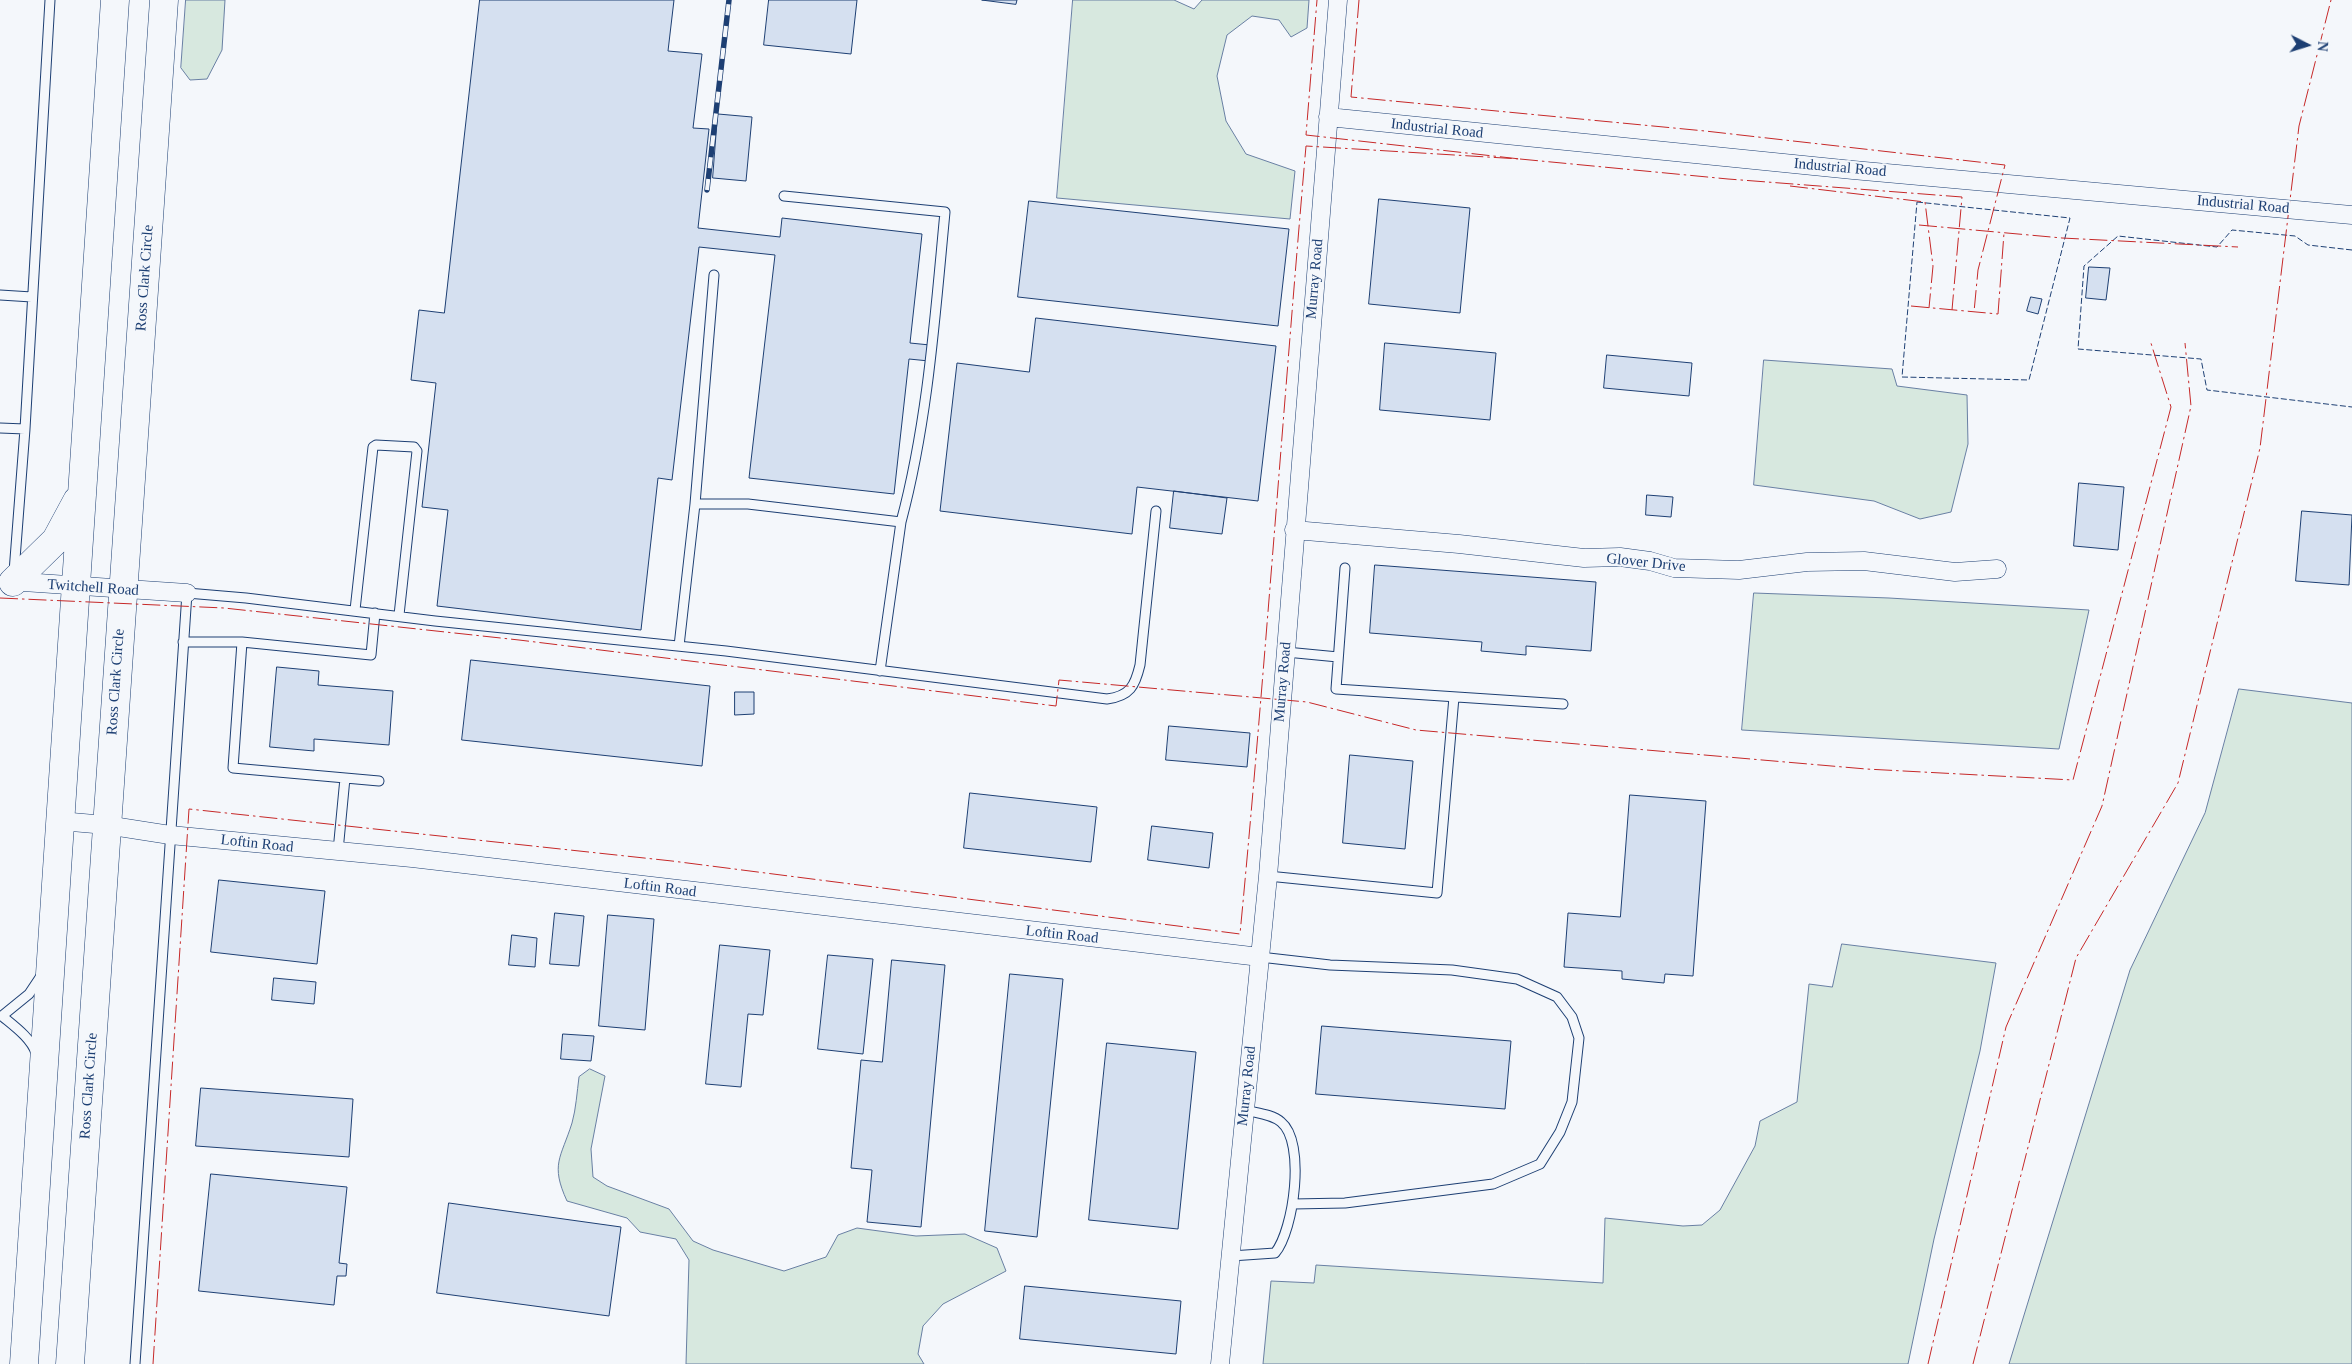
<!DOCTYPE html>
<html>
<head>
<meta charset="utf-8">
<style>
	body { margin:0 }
	#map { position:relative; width:2352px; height:1364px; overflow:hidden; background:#f4f7fb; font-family:"Times New Roman",serif }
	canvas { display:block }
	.north { position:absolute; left:2282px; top:20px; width:50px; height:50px; -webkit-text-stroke:4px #f4f7fb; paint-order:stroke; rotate:95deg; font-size:14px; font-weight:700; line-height:20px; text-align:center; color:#1d3f73 }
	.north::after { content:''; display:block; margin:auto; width:18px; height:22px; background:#1d3f73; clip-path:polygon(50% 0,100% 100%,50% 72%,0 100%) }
</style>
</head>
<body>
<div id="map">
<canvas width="2352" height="1364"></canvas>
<div class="north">N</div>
</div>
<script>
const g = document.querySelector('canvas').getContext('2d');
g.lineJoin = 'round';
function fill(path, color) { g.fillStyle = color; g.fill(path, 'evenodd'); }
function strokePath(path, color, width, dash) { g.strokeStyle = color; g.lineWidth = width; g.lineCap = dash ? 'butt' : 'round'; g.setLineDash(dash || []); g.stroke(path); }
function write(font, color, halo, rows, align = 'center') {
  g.font = font + ' "Times New Roman",serif'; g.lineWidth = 4; g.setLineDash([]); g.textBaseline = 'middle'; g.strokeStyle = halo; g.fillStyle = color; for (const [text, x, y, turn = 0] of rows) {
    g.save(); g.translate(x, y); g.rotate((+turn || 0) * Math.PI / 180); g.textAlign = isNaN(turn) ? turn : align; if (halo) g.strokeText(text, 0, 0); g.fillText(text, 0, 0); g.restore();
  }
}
const green = new Path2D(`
	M 186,0 L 225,0 L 222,50 L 207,79 L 190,80 L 181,68 Z
	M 1073,0 L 1174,0 L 1194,9 L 1202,0 L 1309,0 L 1307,28 L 1291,37 L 1279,20 L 1252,16 L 1227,35 L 1217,76 L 1226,121 L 1246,154 L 1295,171 L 1290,219 L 1057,198 Z
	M 1764,360 L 1892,369 L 1897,386 L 1967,395 L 1968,444 L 1951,512 L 1920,519 L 1874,501 L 1754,485 Z
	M 1754,593 L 1889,598 L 2089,610 L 2059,749 L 1742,730 Z
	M 2239,689 L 2352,703 L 2352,1364 L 2009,1364 L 2130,970 L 2205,813 Z
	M 1842,944 L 1996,963 L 1980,1051 L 1934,1239 L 1908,1364 L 1263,1364 L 1271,1281 L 1314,1283 L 1316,1265 L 1603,1283 L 1605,1218 L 1683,1226 L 1702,1225 L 1720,1210 L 1755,1146 L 1760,1121 L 1797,1102 L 1809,984 L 1832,987 Z
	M 590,1069 L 605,1076 L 591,1149 L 593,1177 L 607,1186 L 669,1209 L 693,1241 L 713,1250 L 784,1271 L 826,1257 L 838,1235 L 857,1228 L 916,1236 L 965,1234 L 997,1248 L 1006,1271 L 943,1304 L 923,1326 L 918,1354 L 924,1364 L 686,1364 L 689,1260 L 676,1239 L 640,1232 L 627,1218 L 567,1201 C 550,1164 561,1158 572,1123 C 576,1109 577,1092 579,1077 Z`);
const building = new Path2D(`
	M 480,0 L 674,0 L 668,51 L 702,54 L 693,128 L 709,129 L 698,228 L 780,237 L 782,218 L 922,234 L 910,343 L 930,345 L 929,361 L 909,359 L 894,494 L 749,478 L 775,255 L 699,247 L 672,480 L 658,478 L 641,630 L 437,606 L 448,510 L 422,507 L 436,383 L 411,380 L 419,310 L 444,313 Z
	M 769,0 L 857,0 L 851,54 L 764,45 Z
	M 982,0 L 1017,0 L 1016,4 Z
	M 718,114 L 752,117 L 746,181 L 713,178 Z
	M 1379,199 L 1470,208 L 1460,313 L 1369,304 Z
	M 1029,201 L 1289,229 L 1278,326 L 1018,297 Z
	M 2089,267 L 2110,268 L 2106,300 L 2086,298 Z
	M 2031,297 L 2042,299 L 2038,314 L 2027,311 Z
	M 1036,318 L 1276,346 L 1258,501 L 1137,487 L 1132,534 L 940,511 L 957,363 L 1029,372 Z
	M 1385,343 L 1496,353 L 1490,420 L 1380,410 Z
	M 1607,355 L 1692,363 L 1689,396 L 1604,388 Z
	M 2079,483 L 2124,487 L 2118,550 L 2074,546 Z
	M 1174,491 L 1227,498 L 1222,534 L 1170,528 Z
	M 1647,495 L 1673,497 L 1671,517 L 1646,515 Z
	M 2302,511 L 2352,515 L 2349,585 L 2296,581 Z
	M 1375,565 L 1596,582 L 1591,651 L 1526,646 L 1526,655 L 1481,651 L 1482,642 L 1370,633 Z
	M 471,660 L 710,686 L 702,766 L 462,740 Z
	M 277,667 L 319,671 L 318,685 L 393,691 L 389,745 L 314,739 L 314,751 L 270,747 Z
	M 735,692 L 754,692 L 754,714 L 735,715 Z
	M 1169,726 L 1250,733 L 1247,767 L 1166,760 Z
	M 1350,755 L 1413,761 L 1405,849 L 1343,843 Z
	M 970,793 L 1097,807 L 1091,862 L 964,848 Z
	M 1630,795 L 1706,801 L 1693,976 L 1665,974 L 1664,983 L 1622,979 L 1622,971 L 1564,967 L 1568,913 L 1620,917 Z
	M 1152,826 L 1213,833 L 1209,868 L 1148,860 Z
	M 219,880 L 325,891 L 317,964 L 211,952 Z
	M 555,913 L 584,916 L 579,966 L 550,964 Z
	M 608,915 L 654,919 L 645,1030 L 599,1026 Z
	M 512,935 L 537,938 L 535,967 L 509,965 Z
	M 720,945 L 770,950 L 763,1015 L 748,1014 L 741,1087 L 706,1084 Z
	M 828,955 L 873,959 L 863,1054 L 818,1049 Z
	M 892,960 L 945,965 L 921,1227 L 867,1222 L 872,1170 L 851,1168 L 861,1060 L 882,1062 Z
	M 1010,974 L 1063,979 L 1037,1237 L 985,1231 Z
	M 274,978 L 316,982 L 314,1004 L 272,1000 Z
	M 1322,1026 L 1511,1041 L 1505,1109 L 1316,1094 Z
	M 563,1034 L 594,1036 L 591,1061 L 561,1059 Z
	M 1107,1043 L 1196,1052 L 1178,1229 L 1089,1220 Z
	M 201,1088 L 353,1099 L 349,1157 L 196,1146 Z
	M 211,1174 L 347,1187 L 339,1263 L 347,1264 L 346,1276 L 337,1276 L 334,1305 L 199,1291 Z
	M 449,1203 L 621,1227 L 609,1316 L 437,1293 Z
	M 1025,1286 L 1181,1301 L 1176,1354 L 1020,1339 Z`);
const service = new Path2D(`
	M 784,196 L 945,212 C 935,316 928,421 901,522
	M 0,295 L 32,297
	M 0,428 L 25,429
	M 695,504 L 714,275
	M 1345,568 L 1336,689 L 1563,704
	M 14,572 L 25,429 L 50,0
	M 355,610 L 373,447 L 376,445 L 414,447 L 417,451 L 399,615
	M 183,642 L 242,642 L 371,655 L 375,613
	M 242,642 L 233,768 L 379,781
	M 679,646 L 695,504 L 748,504 L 901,522 L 880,671
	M 1286,652 L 1338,657
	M 338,851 L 345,778
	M 1268,876 L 1437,893 L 1454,697
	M 1260,957 L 1330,965 L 1452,970 L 1517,979 L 1557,997 L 1572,1017 L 1579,1038 L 1572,1102 L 1560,1132 L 1540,1164 L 1493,1184 L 1345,1203 L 1293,1204
	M 36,1053 C 31,1038 14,1026 2,1016 L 29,994 L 41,976
	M 1231,1256 L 1275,1253 C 1294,1230 1306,1142 1281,1122 C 1272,1114 1256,1113 1245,1110
	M 135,1364 L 187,593 L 246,598 L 435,621 L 726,651 L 1107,699 C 1130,696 1135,686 1140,665 L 1156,511`);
const minor = new Path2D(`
	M 1328,117 L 1853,170 L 2352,215
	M 1294,530 L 1459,544 L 1584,558 L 1620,557 L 1650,561 L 1674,568 L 1739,570 L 1807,562 L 1864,561 L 1955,572 L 1997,569
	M 8,581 L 187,593
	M 60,821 L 106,825 L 170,835 L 412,858 L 1260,957
	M 1220,1364 L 1268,876 L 1338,0`);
const trunk = new Path2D(`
	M 13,582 L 56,540 L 77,501
	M 24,1364 L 115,0
	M 70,1364 L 164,0`);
const rail = new Path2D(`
	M 707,190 L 729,0`);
const fence = new Path2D(`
	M 1917,202 L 2070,218 L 2029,380 L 1902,377 Z
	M 2352,250 L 2308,245 L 2295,236 L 2232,230 L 2217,247 L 2118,236 L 2084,266 L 2078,349 L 2201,359 L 2207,390 L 2352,407`);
const power = new Path2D(`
	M 1359,0 L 1351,97 L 1705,131 L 2005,165 L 1978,270 L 1974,312
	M 1520,159 L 1728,179 L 1962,197 L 1952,310
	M 1790,186 L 1925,202 L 1933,266 L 1929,308
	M 1919,225 L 2062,238 L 2238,247
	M 1911,306 L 1998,314 L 2004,233
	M 0,598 L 224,608 L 519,640 L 1056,706 L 1059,680 L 1307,702 L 1416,730 L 1866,769 L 2073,780 L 2171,407 L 2150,340
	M 153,1364 L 189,809 L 672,861 L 1240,934 C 1265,672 1283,409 1306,146 L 1520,159 L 1306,135 L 1317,0
	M 1928,1364 L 2006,1027 L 2102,806 L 2191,406 L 2185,343
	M 1973,1364 L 2076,958 L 2178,783 L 2260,448 L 2299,126 L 2331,0`);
const streetNames = [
	["Industrial Road",1437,129,6],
	["Industrial Road",1840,168,5],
	["Industrial Road",2243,205,5],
	["Ross Clark Circle",145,278,-86],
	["Murray Road",1315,279,-85],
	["Glover Drive",1646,563,6],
	["Twitchell Road",93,588,4],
	["Ross Clark Circle",116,682,-86],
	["Murray Road",1283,682,-85],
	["Loftin Road",257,844,6],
	["Loftin Road",660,888,7],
	["Loftin Road",1062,935,6],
	["Ross Clark Circle",89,1086,-86],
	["Murray Road",1247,1086,-84]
];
fill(green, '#d7e8df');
strokePath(green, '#687fa3', 1);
fill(building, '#d5e0f0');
strokePath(building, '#1d3f73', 1);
strokePath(service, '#1d3f73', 11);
strokePath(minor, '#1d3f73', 19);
strokePath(trunk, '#1d3f73', 29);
strokePath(service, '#f4f7fb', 9);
strokePath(minor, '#f4f7fb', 18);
strokePath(trunk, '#f4f7fb', 28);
strokePath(rail, '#1d3f73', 5.5);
strokePath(rail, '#f4f7fb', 4, [11]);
strokePath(fence, '#1d3f73', 1, [6, 2.5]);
strokePath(power, '#c62828', 1, [18, 4, 2.5, 4]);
write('15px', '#1d3f73', '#f4f7fb', streetNames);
</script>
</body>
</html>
